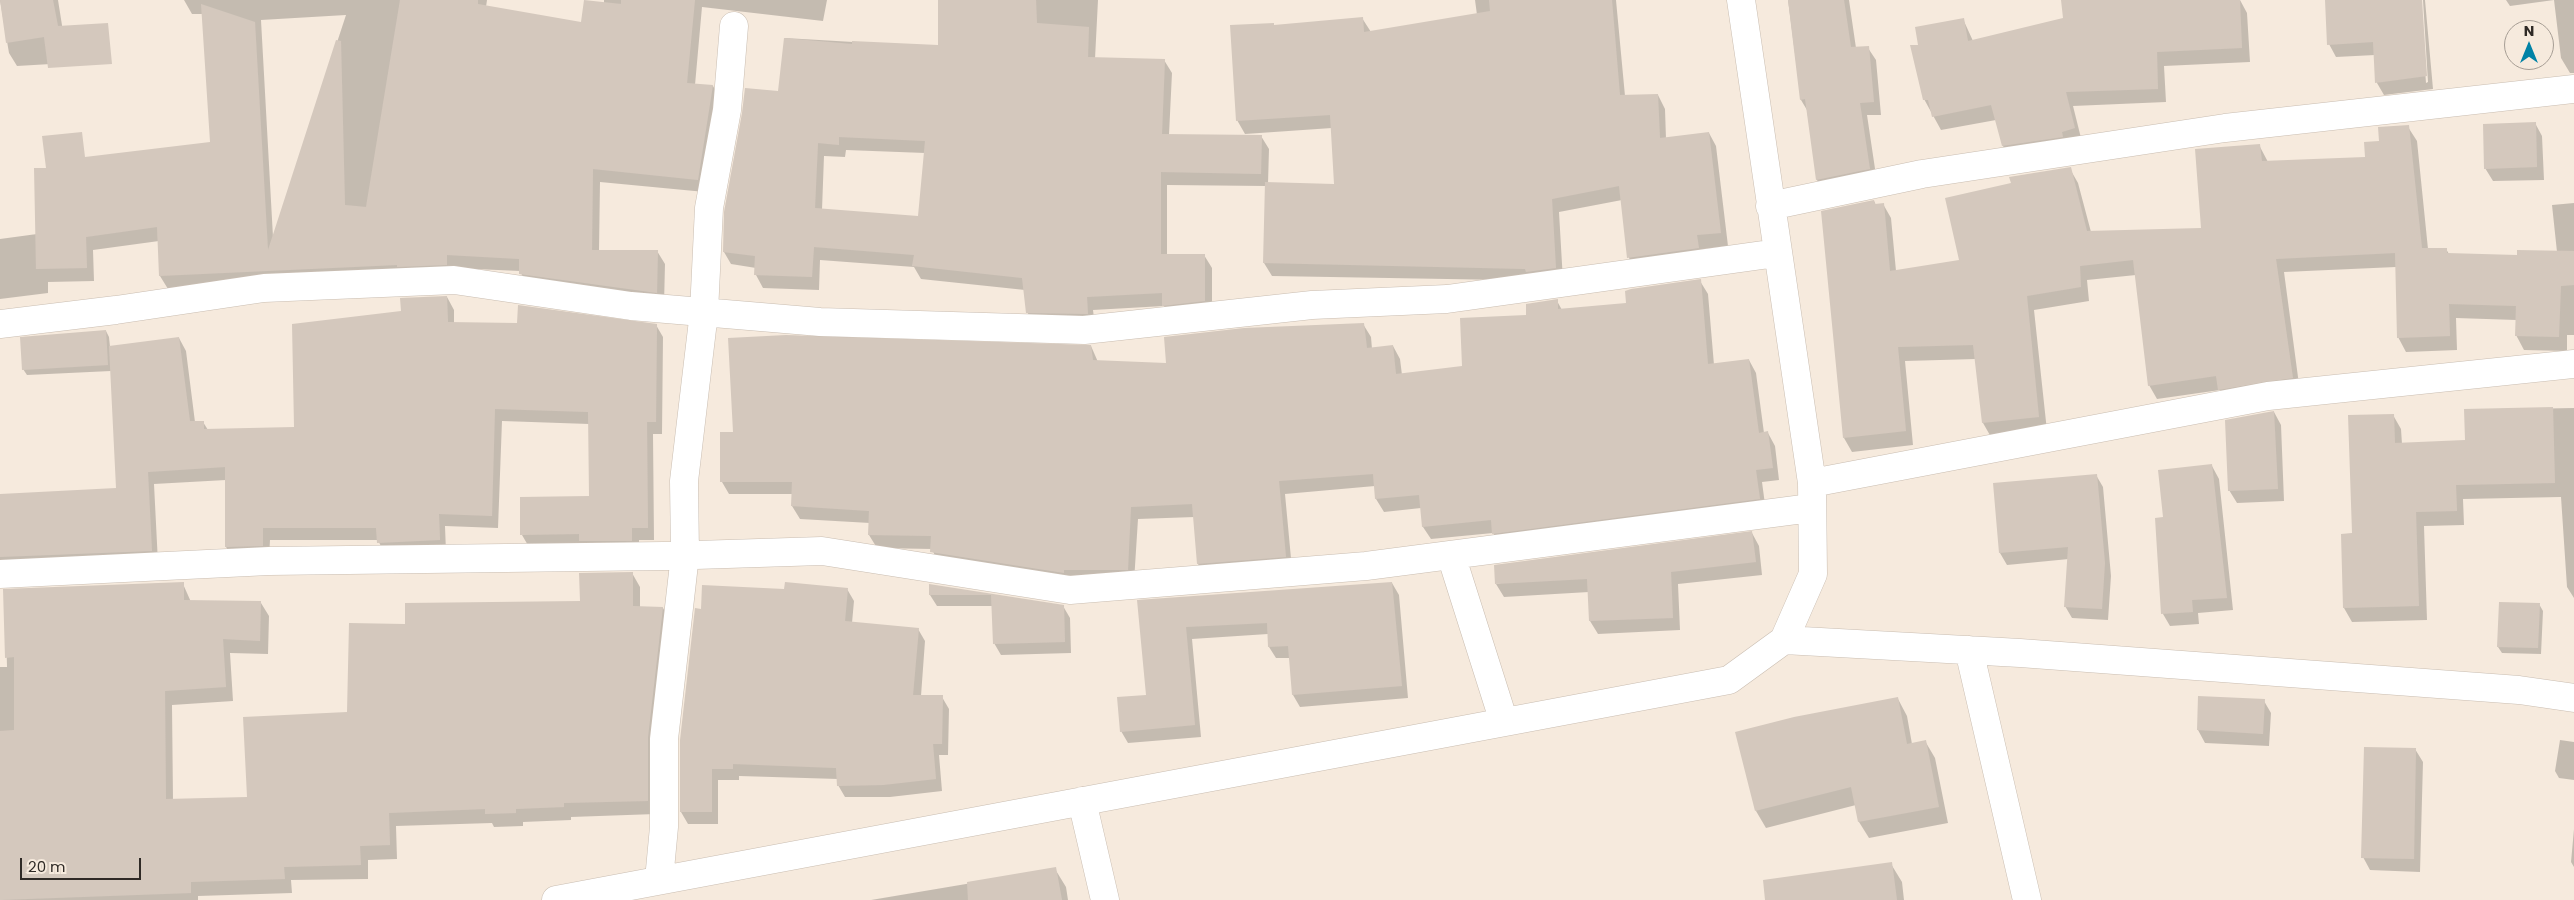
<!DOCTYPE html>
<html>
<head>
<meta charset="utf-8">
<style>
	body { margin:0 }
	#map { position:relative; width:2574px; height:900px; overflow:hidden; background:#f6eadd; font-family:Poppins,sans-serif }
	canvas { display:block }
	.north { position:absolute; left:2504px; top:20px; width:50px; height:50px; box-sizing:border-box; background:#f6eadd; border:1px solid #a69d94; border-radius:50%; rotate:0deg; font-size:14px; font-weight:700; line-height:20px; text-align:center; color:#2f2a26 }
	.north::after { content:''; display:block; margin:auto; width:18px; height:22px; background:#0082a6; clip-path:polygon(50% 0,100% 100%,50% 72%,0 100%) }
	.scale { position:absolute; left:20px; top:858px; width:121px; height:22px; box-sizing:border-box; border:2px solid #2f2a26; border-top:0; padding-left:6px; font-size:15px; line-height:18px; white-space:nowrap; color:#2f2a26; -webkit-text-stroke:4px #f6eadd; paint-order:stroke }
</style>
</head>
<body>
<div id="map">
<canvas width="2574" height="900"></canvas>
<div class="north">N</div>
<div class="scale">20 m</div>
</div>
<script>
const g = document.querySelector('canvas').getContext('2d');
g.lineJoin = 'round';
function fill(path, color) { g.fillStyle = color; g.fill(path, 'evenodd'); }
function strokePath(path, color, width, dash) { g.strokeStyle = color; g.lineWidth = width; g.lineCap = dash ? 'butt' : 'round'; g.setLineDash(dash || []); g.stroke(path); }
const shadow = new Path2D(`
	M 0,0 L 58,0 L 68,63 L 17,66 L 9,53 Z
	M 184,0 L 487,0 L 486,7 L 582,24 L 604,3 L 604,0 L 827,0 L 823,21 L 702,7 L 695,85 L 713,86 L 720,99 L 705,192 L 600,182 L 599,251 L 657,251 L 665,264 L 664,305 L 528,287 L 520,271 L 453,268 L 168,289 L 160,276 L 159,241 L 93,250 L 94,281 L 48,282 L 48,293 L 0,299 L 0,239 L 37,234 L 92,198 L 212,143 L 203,14 L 192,14 ZM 346,15 L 273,237 L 261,20 Z
	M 939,0 L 1098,0 L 1095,59 L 1164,60 L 1172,73 L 1169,135 L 1261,136 L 1269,149 L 1268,184 L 1335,186 L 1332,128 L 1245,134 L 1237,120 L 1274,26 L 1362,18 L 1371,32 L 1477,15 L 1475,0 L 1616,0 L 1625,96 L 1658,95 L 1665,109 L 1666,139 L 1709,133 L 1716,146 L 1728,246 L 1704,249 L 1705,261 L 1636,271 L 1629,258 L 1622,200 L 1559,212 L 1563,281 L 1272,276 L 1264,263 L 1266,186 L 1167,185 L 1167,255 L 1204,255 L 1212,268 L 1212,314 L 1171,318 L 1164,306 L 1093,310 L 1095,326 L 1035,325 L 1027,312 L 1025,290 L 921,279 L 914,267 L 820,260 L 819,290 L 763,288 L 756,275 L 756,268 L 731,264 L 724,252 L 780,92 L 785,38 L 939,47 ZM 846,150 L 925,153 L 919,218 L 822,210 L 824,156 L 845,157 Z
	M 1788,0 L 1849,0 L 1856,48 L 1868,48 L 1876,60 L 1881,115 L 1867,115 L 1877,182 L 1824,193 L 1817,180 L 1807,110 L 1801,100 Z
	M 2062,0 L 2240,0 L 2247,13 L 2250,62 L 2164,66 L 2166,102 L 2073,106 L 2082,142 L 2011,160 L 2003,146 L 1996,120 L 1941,130 L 1924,99 L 1919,46 L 1963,19 L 1973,41 L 2064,19 Z
	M 2326,0 L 2420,0 L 2426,83 L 2428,82 L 2423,0 L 2425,0 L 2433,89 L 2384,95 L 2377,83 L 2375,55 L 2336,57 L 2329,44 Z
	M 2506,0 L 2574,0 L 2574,73 L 2570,73 L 2561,58 L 2554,0 L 2510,6 Z
	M 2535,123 L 2542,136 L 2544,180 L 2493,181 L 2485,168 Z
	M 2408,127 L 2417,141 L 2428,249 L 2446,249 L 2449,254 L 2519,256 L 2557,252 L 2552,205 L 2574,203 L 2574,335 L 2567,335 L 2567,351 L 2524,350 L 2516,335 L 2516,320 L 2456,318 L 2457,350 L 2406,352 L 2398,337 L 2396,267 L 2284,272 L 2300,392 L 2227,403 L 2220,390 L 2157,399 L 2149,385 L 2136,275 L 2087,280 L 2089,301 L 2034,310 L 2047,431 L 1991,437 L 1983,423 L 1976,359 L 1905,361 L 1913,445 L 1852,452 L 1844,438 L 1874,201 L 1876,205 L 1883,204 L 1891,218 L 1896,271 L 1961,261 L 2070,169 L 2078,183 L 2091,232 L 2202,229 L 2259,145 L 2268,162 L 2367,159 L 2380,142 Z
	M 1700,281 L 1708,294 L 1714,365 L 1749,360 L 1756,373 L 1764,433 L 1768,433 L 1775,446 L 1779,480 L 1762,482 L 1766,512 L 1501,546 L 1493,533 L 1431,539 L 1423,527 L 1421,508 L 1384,512 L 1376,499 L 1375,486 L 1285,494 L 1292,569 L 1205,577 L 1198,564 L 1195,517 L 1138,519 L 1134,582 L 939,565 L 932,549 L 877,548 L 869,535 L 870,523 L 800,519 L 792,506 L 793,494 L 729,494 L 722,482 L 734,433 L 1091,346 L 1098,362 L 1167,364 L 1363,324 L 1371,337 L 1372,349 L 1393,346 L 1400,359 L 1402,375 L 1463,367 L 1527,316 L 1557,301 L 1562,310 L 1627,304 Z
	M 447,297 L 454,310 L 454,323 L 656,325 L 663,337 L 662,434 L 653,434 L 654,540 L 639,540 L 639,553 L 529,547 L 522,535 L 590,497 L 589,424 L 502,421 L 498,528 L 445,526 L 446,552 L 385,555 L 378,540 L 270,540 L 269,558 L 234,559 L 226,547 L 226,480 L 154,484 L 158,563 L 0,570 L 0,496 L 118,489 L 111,371 L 27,375 L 23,369 L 106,331 L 109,337 L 110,347 L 179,338 L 186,351 L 195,422 L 203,422 L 208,430 L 296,428 L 402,312 Z
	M 2574,408 L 2574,598 L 2567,587 L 2561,497 L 2463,499 L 2464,525 L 2424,526 L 2427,620 L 2352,622 L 2344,608 L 2342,535 L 2353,534 L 2393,415 L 2401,429 L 2402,444 L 2466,442 L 2465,410 Z
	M 2274,412 L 2281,425 L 2284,501 L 2237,503 L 2229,490 Z
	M 2212,466 L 2219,479 L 2233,610 L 2198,613 L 2199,624 L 2170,626 L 2163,614 L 2164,518 Z
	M 2096,475 L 2103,487 L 2111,576 L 2108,620 L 2072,618 L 2065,606 L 2069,559 L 2007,565 L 2000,553 L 1994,484 Z
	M 1752,533 L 1759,546 L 1762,575 L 1678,584 L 1680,630 L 1598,634 L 1590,621 L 1589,592 L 1504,597 L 1496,584 Z
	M 632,573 L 640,587 L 640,607 L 663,608 L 671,622 L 656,814 L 571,817 L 571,820 L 523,822 L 523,826 L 494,827 L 492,823 L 396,826 L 397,859 L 368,860 L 368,879 L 291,880 L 292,893 L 198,896 L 198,900 L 0,900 L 0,667 L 7,667 L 5,591 L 183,584 L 191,602 L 261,603 L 269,616 L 268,654 L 230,653 L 233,701 L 172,705 L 173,800 L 248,798 L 348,713 L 407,625 L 581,602 Z
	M 1392,583 L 1399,595 L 1408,698 L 1300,707 L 1293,695 L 1290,658 L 1276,658 L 1269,647 L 1268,634 L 1192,639 L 1201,737 L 1128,743 L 1121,731 L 1147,696 L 1138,601 Z
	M 930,585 L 1063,606 L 1070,618 L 1071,653 L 1001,655 L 994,643 L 993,606 L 937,606 L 930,595 Z
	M 847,589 L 854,601 L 852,623 L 918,629 L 925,641 L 921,696 L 942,697 L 949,709 L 948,755 L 939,755 L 942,791 L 890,797 L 845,797 L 838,785 L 838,779 L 739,776 L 739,780 L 718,780 L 718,824 L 688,824 L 681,812 L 702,610 L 786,590 Z
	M 2539,604 L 2543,611 L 2541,654 L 2502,653 L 2498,647 Z
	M 2199,697 L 2264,701 L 2271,713 L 2269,746 L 2205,743 L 2198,730 Z
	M 1898,699 L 1907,716 L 1912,744 L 1925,741 L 1935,758 L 1948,823 L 1869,838 L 1859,822 L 1856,805 L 1766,828 L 1756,811 L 1736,733 Z
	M 2560,740 L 2574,742 L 2574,780 L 2559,778 L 2555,771 Z
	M 2415,749 L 2423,762 L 2420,872 L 2370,870 L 2363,857 Z
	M 2574,829 L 2574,867 L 2571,862 Z
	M 1891,864 L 1902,882 L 1904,900 L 1796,900 Z
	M 1055,869 L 1066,887 L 1068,900 L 871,900 Z`);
const building = new Path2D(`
	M 0,0 L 53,0 L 58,26 L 108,23 L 112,64 L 48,68 L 44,37 L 6,43 Z
	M 400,0 L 478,0 L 478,4 L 581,22 L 584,0 L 621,4 L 621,0 L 695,0 L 687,83 L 713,85 L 698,180 L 593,169 L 592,250 L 658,250 L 657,293 L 519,274 L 519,259 L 447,255 L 447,265 L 397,267 L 397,265 L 159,276 L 157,227 L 86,237 L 87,268 L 36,269 L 34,168 L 46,168 L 42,136 L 82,132 L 85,157 L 210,142 L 201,4 L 255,22 L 268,250 L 336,40 L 341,41 L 345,205 L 366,207 Z
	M 938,0 L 1036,0 L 1037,23 L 1089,27 L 1088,57 L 1165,59 L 1162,134 L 1262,135 L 1261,174 L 1161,172 L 1161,254 L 1205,254 L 1205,301 L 1162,306 L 1162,293 L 1087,297 L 1088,314 L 1026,313 L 1022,278 L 912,266 L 914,255 L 814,247 L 812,277 L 754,275 L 755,256 L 723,252 L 724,212 L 742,113 L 745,88 L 778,91 L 784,38 L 852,44 L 852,41 L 938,45 ZM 839,137 L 925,141 L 918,216 L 815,208 L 818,143 L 839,145 Z
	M 1489,0 L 1612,0 L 1620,95 L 1658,94 L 1660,138 L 1709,132 L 1721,233 L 1697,235 L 1699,248 L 1627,258 L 1619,186 L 1552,199 L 1556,268 L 1526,272 L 1525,269 L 1263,263 L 1265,182 L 1334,184 L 1330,115 L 1236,121 L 1230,25 L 1274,23 L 1274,25 L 1363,17 L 1364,32 L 1490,11 Z
	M 1788,0 L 1844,0 L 1851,47 L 1869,46 L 1874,102 L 1860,103 L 1870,169 L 1816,180 L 1805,99 L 1800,100 Z
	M 2061,0 L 2240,0 L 2242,48 L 2157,52 L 2158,89 L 2066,92 L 2075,128 L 2062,132 L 2063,137 L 2002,146 L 1991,105 L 1932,117 L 1928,100 L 1923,100 L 1910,45 L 1918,45 L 1915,27 L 1964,18 L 1968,41 L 2063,18 Z
	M 2325,0 L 2422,0 L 2427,76 L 2375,83 L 2373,42 L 2327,45 Z
	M 2536,122 L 2537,167 L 2484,169 L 2483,124 Z
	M 2409,125 L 2422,248 L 2447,248 L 2447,253 L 2517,255 L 2517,250 L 2574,251 L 2574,285 L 2561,286 L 2559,337 L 2515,336 L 2516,306 L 2449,304 L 2450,336 L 2397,338 L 2395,253 L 2276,259 L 2293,378 L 2218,390 L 2216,376 L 2148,386 L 2133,260 L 2080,266 L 2081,287 L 2027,296 L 2039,417 L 1982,423 L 1973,345 L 1898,347 L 1906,431 L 1843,438 L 1821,211 L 1874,200 L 1875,204 L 1884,203 L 1890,271 L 1959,260 L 1945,198 L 2011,183 L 2009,177 L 2071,167 L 2087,231 L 2201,228 L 2195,149 L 2260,144 L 2262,161 L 2365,157 L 2364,142 L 2379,141 L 2378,127 Z
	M 1701,279 L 1708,364 L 1749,359 L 1759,433 L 1768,431 L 1773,468 L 1756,470 L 1760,499 L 1492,534 L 1491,520 L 1422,527 L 1419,495 L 1375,499 L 1373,474 L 1279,481 L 1286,557 L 1197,564 L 1192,504 L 1131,507 L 1128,570 L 1064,570 L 1064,573 L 930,552 L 931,536 L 868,535 L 869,511 L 791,506 L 792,482 L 720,482 L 720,432 L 733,432 L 728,338 L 786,335 L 1091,345 L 1093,360 L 1166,363 L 1164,337 L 1244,328 L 1364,323 L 1367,348 L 1393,345 L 1396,374 L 1462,366 L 1460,318 L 1526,315 L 1526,304 L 1558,299 L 1558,309 L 1626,303 L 1625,291 L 1631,289 Z
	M 447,296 L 448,322 L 517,323 L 518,305 L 657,324 L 656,422 L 647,422 L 648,528 L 632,528 L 632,541 L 579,541 L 579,534 L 520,535 L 520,497 L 589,496 L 588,412 L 495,409 L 492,516 L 439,514 L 440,540 L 377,543 L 376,528 L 263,528 L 263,546 L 225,547 L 225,467 L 148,472 L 152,551 L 0,557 L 0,494 L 116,488 L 109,346 L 179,337 L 190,421 L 204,421 L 204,429 L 294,427 L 292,324 L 401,311 L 400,298 Z
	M 106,330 L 108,365 L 22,370 L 20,337 Z
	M 2553,407 L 2555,483 L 2456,485 L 2457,511 L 2416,512 L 2419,606 L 2343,608 L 2341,534 L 2352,533 L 2348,415 L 2394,414 L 2395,443 L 2465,440 L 2464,409 Z
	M 2274,411 L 2278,489 L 2228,491 L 2225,420 Z
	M 2212,464 L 2227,598 L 2192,600 L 2193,612 L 2161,614 L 2155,518 L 2163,517 L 2158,470 Z
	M 2097,474 L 2105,563 L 2102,609 L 2064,607 L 2068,547 L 1999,553 L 1993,483 Z
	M 1752,531 L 1756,562 L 1671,572 L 1673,618 L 1589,621 L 1587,579 L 1495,584 L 1494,565 Z
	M 633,572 L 633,606 L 663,607 L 648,737 L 648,801 L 564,803 L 564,807 L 516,809 L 516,813 L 485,814 L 485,809 L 389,813 L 390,845 L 360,846 L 361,865 L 284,867 L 285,879 L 191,882 L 191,893 L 0,900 L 0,731 L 14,730 L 14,657 L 5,658 L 3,589 L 184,582 L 184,600 L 261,601 L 260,641 L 223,639 L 226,687 L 165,691 L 166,799 L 247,797 L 243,717 L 347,712 L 349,623 L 405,624 L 405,603 L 580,601 L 579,573 Z
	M 785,582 L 848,588 L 845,621 L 919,628 L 913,695 L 943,695 L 942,744 L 933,744 L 936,779 L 883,785 L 837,786 L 836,768 L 733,764 L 733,769 L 712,769 L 712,812 L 680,812 L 680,740 L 695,608 L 701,609 L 702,585 L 784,589 Z
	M 1392,582 L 1402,686 L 1292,695 L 1288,646 L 1268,647 L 1267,623 L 1186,627 L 1195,725 L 1120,732 L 1117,697 L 1146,695 L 1137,600 Z
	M 929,584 L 1064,605 L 1065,642 L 993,644 L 991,595 L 929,595 Z
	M 2499,602 L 2540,603 L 2538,648 L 2497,647 Z
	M 2198,696 L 2265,699 L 2263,734 L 2197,730 Z
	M 1898,697 L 1907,744 L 1926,740 L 1939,807 L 1858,822 L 1851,787 L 1755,811 L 1735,732 L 1794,717 Z
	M 2364,747 L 2416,748 L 2414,859 L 2361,858 Z
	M 1892,862 L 1897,900 L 1765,900 L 1763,880 Z
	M 1056,867 L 1062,900 L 968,900 L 967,882 Z`);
const minor = new Path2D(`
	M 1770,206 L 1922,174 L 2225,128 L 2574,89
	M 0,324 L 116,310 L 264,288 L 454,280 L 631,306 L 820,322 L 1084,330 L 1312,305 L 1447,299 L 1777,253
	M 1812,483 L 2268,396 L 2574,364
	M 1451,555 L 1504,722
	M 0,574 L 269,561 L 664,556 L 822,551 L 1070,590 L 1366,566 L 1811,508
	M 1784,640 L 2020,653 L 2519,690 L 2574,698
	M 1969,650 L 2027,900
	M 1082,801 L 1105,900
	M 659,880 L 664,827 L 664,739 L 685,555 L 684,481 L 704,312 L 709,208 L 727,110 L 734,26
	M 556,900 L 1729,680 L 1784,640 L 1813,574 L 1812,483 L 1741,0`);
fill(shadow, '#0003');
fill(building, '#d4c8bd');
strokePath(minor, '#c9bdb1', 29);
strokePath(minor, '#fff', 28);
</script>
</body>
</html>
